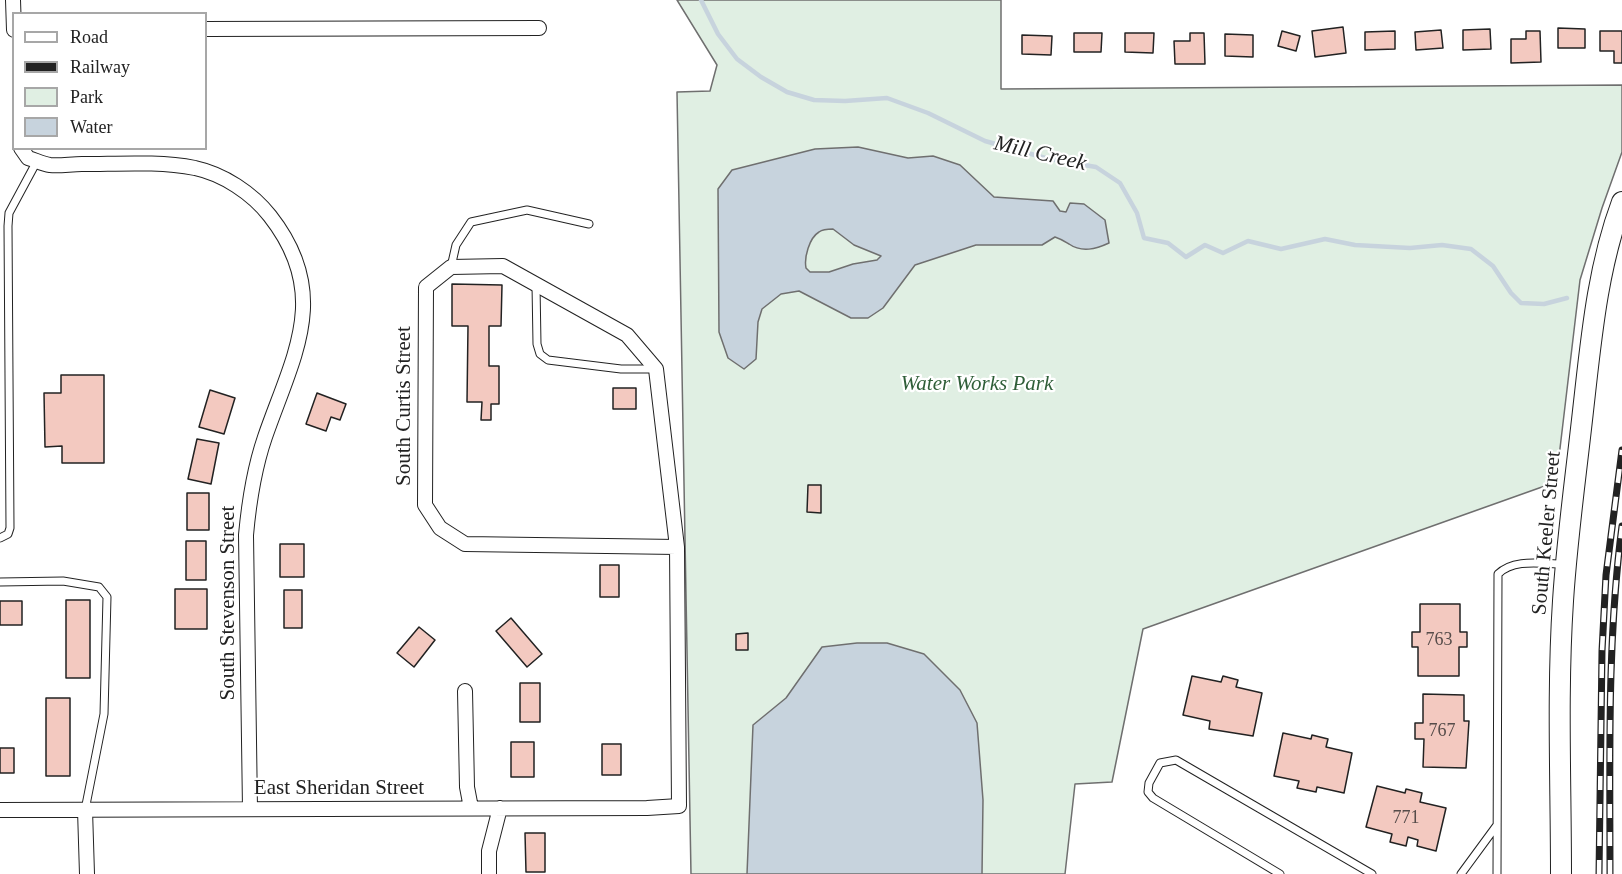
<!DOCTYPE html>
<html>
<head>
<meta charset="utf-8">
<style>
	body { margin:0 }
	#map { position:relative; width:1622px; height:874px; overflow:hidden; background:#fff; font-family:Georgia,serif }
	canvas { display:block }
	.legend { position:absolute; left:12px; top:12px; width:195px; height:138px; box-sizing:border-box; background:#fff; border:2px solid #a7a7a7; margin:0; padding:8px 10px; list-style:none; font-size:18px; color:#222 }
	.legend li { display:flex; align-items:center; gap:12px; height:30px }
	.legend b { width:30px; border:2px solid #a7a7a7 }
</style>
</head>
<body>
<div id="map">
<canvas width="1622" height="874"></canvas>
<ul class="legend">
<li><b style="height:8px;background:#fff"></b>Road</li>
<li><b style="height:8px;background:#222"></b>Railway</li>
<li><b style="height:16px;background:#e0efe3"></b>Park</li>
<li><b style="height:16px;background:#c7d3dd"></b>Water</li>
</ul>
</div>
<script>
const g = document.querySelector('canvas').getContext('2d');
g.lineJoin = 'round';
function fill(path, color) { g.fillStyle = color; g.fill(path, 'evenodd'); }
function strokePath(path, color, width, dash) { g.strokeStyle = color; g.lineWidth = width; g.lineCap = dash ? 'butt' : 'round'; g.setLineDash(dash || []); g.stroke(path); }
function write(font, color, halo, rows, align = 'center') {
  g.font = font + ' Georgia,serif'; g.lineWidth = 4.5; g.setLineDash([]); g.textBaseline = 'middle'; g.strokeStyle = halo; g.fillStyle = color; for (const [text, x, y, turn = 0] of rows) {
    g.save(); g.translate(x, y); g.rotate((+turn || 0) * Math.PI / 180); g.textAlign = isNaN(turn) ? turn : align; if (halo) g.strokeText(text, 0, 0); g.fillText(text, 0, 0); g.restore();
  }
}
const green = new Path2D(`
	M 677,0 L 1001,0 L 1001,89 L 1622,85 L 1622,152 L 1602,208 L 1580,280 L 1556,482 L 1143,629 L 1112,782 L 1075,784 L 1065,874 L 691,874 L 677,92 L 710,91 L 717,65 Z`);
const water = new Path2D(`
	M 858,147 L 908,158 L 933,156 L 960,165 L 994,197 L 1053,201 L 1060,211 L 1066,212 L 1070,203 L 1084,204 L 1105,220 L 1109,243 C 1096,249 1082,253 1069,244 C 1064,241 1061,239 1055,237 L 1042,245 L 976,245 L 915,265 L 883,308 L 868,318 L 851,318 L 799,291 L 781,294 L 762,309 L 758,322 L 756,359 L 744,369 L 728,358 L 719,332 L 718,189 L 732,170 L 815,149 ZM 833,229 L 854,245 L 881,256 L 877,260 L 853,264 L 829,272 L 810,272 L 806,268 C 804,258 809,238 819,232 C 823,229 828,229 833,229 Z
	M 857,643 L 887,643 L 924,654 L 960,690 L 977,723 L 983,800 L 982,874 L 747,874 L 753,725 L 786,698 L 822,647 Z`);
const stream = new Path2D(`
	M 701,0 L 718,34 L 737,59 L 761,77 L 787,92 L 814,100 L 845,101 L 887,98 L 928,113 L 985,141 L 1049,159 L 1096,167 L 1120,183 L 1137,213 L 1144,238 L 1168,243 L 1186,257 L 1205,245 L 1223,253 L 1248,241 L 1281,249 L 1325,239 L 1355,245 L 1410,248 L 1442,245 L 1471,249 L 1493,266 L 1511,293 L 1521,303 L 1544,304 L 1567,298`);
const building = new Path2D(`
	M 1343,27 L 1346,53 L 1315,57 L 1312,31 Z
	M 1558,28 L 1585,29 L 1585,48 L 1558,48 Z
	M 1490,29 L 1491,49 L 1463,50 L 1463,30 Z
	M 1441,30 L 1443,48 L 1416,50 L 1415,32 Z
	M 1282,31 L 1300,36 L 1296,51 L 1278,46 Z
	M 1395,31 L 1395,49 L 1365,50 L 1365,32 Z
	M 1526,31 L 1540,31 L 1541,62 L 1511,63 L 1511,39 L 1526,39 Z
	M 1600,31 L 1622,31 L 1622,63 L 1614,63 L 1614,51 L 1600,51 Z
	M 1074,33 L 1102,33 L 1101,52 L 1074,52 Z
	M 1125,33 L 1154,33 L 1153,53 L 1125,52 Z
	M 1190,33 L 1204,33 L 1205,64 L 1175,64 L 1174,41 L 1190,41 Z
	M 1225,34 L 1253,35 L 1253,57 L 1225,56 Z
	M 1022,35 L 1052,36 L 1051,55 L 1022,54 Z
	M 452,284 L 502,285 L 501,326 L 489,326 L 489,366 L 499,366 L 499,404 L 491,404 L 491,420 L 481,420 L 482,402 L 467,402 L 468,326 L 452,326 Z
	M 61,375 L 104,375 L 104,463 L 62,463 L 62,446 L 45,447 L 44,393 L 61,393 Z
	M 613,388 L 636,388 L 636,409 L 613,409 Z
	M 210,390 L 235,398 L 224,434 L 199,427 Z
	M 317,393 L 346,404 L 340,420 L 331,417 L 326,431 L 306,424 Z
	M 197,439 L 219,443 L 211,484 L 188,479 Z
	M 808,485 L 821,485 L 821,513 L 807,512 Z
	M 187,493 L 209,493 L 209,530 L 187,530 Z
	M 186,541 L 206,541 L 206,580 L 186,580 Z
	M 280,544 L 304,544 L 304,577 L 280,577 Z
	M 600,565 L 619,565 L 619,597 L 600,597 Z
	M 175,589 L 207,589 L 207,629 L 175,629 Z
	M 284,590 L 302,590 L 302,628 L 284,628 Z
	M 66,600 L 90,600 L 90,678 L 66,678 Z
	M 0,601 L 22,601 L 22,625 L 0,625 Z
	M 1420,604 L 1460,604 L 1460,632 L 1467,632 L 1467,647 L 1459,647 L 1459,676 L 1418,676 L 1418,647 L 1412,647 L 1412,632 L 1420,632 Z
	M 511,618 L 542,654 L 527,667 L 496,631 Z
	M 419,627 L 435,640 L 414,667 L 397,653 Z
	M 748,633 L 748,650 L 736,650 L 736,634 Z
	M 1192,676 L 1221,682 L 1223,676 L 1238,680 L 1236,687 L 1262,693 L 1253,736 L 1209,729 L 1210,721 L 1183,715 Z
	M 520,683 L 540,683 L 540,722 L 520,722 Z
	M 1423,694 L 1464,695 L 1464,721 L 1469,721 L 1466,768 L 1423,767 L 1424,739 L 1415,739 L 1415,723 L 1423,723 Z
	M 46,698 L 70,698 L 70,776 L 46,776 Z
	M 1283,733 L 1311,739 L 1312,735 L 1328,739 L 1326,747 L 1352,753 L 1344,793 L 1317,787 L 1316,792 L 1297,788 L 1299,781 L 1274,776 Z
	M 511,742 L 534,742 L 534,777 L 511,777 Z
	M 602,744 L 621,744 L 621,775 L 602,775 Z
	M 0,748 L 14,748 L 14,773 L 0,773 Z
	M 1377,786 L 1405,793 L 1406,789 L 1422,793 L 1420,802 L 1446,808 L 1436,851 L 1417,846 L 1418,840 L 1408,837 L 1406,846 L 1390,842 L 1392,834 L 1366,827 Z
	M 525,833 L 545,833 L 545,872 L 526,872 Z`);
const lane = new Path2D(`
	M 451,267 L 456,245 L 471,222 L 527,210 L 589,224
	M 536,285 L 537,344 L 540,354 L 548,360 L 621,369 L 654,369
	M 0,538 L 8,534 L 10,528 L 8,226 L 9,213 L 37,161
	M 0,582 L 63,581 L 99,587 L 107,597 L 104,714 L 85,810
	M 1280,874 L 1153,798 L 1148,792 L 1149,783 L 1160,763 L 1176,760 L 1372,874
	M 1461,874 L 1497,825
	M 1497,874 L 1498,574 C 1514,558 1542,564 1563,564`);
const street = new Path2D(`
	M 13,0 L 14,30
	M 206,29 L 539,28
	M 21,148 L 28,158 C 35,160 43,164 50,165 C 60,166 71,164 82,164 C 119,164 158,161 195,168 C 223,174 252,193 270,216 C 332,295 293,356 265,437 C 254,469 249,502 246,535 L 250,809
	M 465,691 L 467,787 L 471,808
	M 0,810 L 647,808 L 679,806 L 677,547 L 465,544 L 440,528 L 425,505 L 426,287 L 451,267 L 503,266 L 627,335 L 656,369 L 677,547
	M 85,810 L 87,874
	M 489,874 L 489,851 L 500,808`);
const secondary = new Path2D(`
	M 1561,874 C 1561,783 1557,692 1563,601 C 1567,538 1576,475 1583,411 C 1591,341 1597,269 1622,202`);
const rail = new Path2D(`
	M 1599,874 L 1602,651 L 1606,575 L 1622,450
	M 1610,874 C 1610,758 1607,641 1622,526`);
const numberNames = [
	["763",1439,640],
	["767",1442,731],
	["771",1406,818]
];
const parkNames = [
	["Water Works Park",977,384]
];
const streetNames = [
	["South Curtis Street",404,406,-90],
	["South Keeler Street",1547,533,-85],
	["South Stevenson Street",228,603,-90],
	["East Sheridan Street",339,788]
];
const waterNames = [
	["Mill Creek",1040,154,13]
];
fill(green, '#e0efe3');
strokePath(green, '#6f6f6f', 1.5);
fill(water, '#c7d3dd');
strokePath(water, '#6f6f6f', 1.5);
strokePath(stream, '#c7d3dd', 4.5);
fill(building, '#f3c9c0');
strokePath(building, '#222', 1.5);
strokePath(lane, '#222', 9);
strokePath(street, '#222', 16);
strokePath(secondary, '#222', 22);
strokePath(lane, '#fff', 7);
strokePath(street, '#fff', 14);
strokePath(secondary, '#fff', 20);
strokePath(rail, '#222', 7);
strokePath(rail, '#fff', 4.5, [14]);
write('18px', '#564c4a', null, numberNames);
write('italic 21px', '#2f5e38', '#fff', parkNames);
write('21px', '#222', '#fff', streetNames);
write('italic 22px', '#222', '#fff', waterNames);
</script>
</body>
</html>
